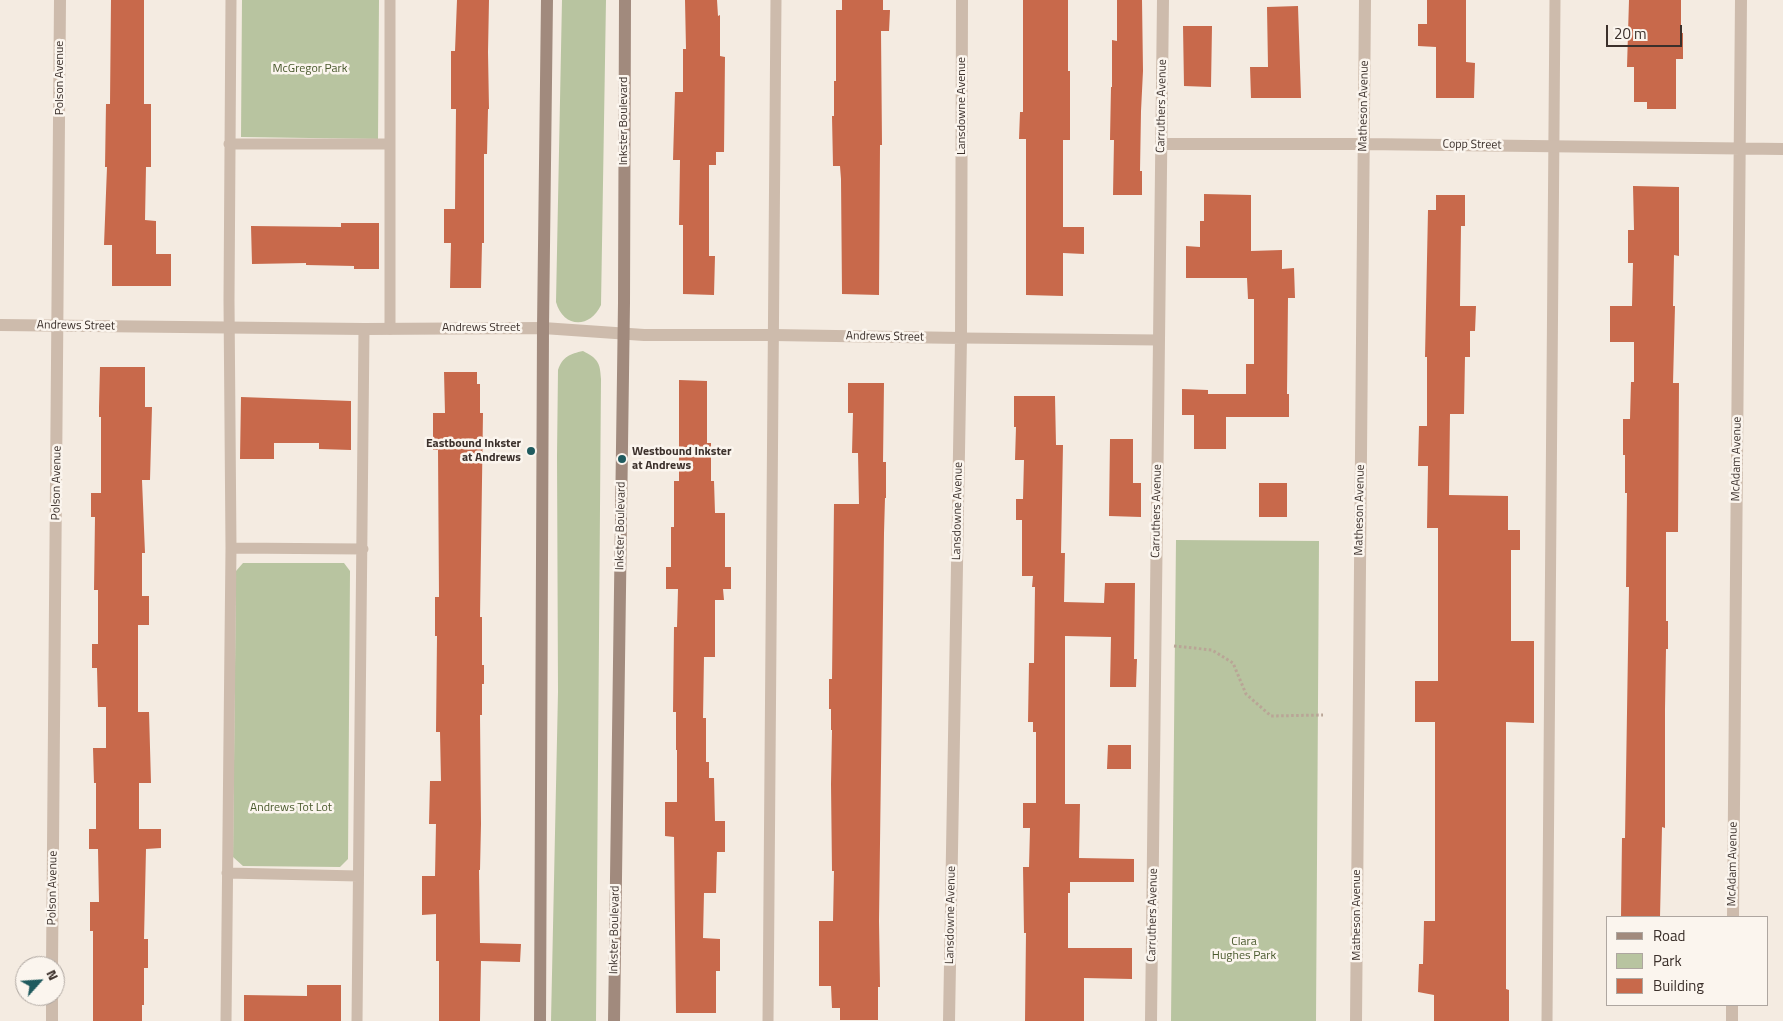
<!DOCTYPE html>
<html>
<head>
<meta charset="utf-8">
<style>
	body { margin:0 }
	#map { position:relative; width:1783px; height:1021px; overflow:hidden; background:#f4ebe1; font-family:"Titillium Web",sans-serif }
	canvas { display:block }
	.legend { position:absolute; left:1606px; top:916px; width:162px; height:90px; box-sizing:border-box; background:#fbf5ee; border:1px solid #aea6a0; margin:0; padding:6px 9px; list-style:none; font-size:15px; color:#3b302b }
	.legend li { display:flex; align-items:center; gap:10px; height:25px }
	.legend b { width:25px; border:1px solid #aea6a0 }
	.north { position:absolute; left:15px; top:956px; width:50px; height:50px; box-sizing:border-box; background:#fbf5ee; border:1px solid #aea6a0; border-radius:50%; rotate:64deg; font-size:14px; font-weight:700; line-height:20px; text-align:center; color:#3b302b }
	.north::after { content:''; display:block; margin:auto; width:18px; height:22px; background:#1f5a5e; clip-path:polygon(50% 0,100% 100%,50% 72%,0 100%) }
	.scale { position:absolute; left:1606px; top:25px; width:76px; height:22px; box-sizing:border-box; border:2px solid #3b302b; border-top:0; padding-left:6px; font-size:15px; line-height:18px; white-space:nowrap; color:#3b302b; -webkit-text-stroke:4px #fbf5ee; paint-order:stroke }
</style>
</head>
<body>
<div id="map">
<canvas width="1783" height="1021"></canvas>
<ul class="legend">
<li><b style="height:6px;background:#a18a7d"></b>Road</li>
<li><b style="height:14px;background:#b8c4a0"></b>Park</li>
<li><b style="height:14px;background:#c8694b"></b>Building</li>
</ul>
<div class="north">N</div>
<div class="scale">20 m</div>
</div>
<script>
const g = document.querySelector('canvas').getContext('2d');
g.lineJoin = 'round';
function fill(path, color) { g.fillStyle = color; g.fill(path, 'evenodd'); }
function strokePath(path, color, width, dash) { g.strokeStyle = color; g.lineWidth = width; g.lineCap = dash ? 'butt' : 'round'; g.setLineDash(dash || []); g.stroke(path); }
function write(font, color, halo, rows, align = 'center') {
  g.font = font + ' "Titillium Web",sans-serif'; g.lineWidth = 5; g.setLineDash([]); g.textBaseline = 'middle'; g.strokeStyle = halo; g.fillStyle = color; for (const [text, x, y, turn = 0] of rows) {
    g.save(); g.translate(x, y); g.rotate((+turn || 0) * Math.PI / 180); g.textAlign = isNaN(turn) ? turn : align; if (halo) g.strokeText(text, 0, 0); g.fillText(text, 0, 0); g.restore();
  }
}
const green = new Path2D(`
	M 242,0 L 379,0 L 378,139 L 241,137 Z
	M 562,0 L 606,0 L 601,305 C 590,329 563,328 556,302 Z
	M 583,351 C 598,359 600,362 601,379 L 596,1021 L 551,1021 L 558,692 L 557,456 L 558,370 C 563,356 570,354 583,351 Z
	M 1176,540 L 1319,541 L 1316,1021 L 1171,1021 Z
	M 243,563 L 344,563 L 350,571 L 348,859 L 340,867 L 243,866 L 233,857 L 236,571 Z`);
const building = new Path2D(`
	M 111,0 L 144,0 L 144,104 L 151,104 L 151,167 L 146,167 L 145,220 L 156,221 L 156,254 L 171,254 L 171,286 L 112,286 L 112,245 L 104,245 L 107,167 L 105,167 L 106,104 L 110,104 Z
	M 457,0 L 489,0 L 488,52 L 489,109 L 488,109 L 487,154 L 484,154 L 484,243 L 482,243 L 481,288 L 450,288 L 451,243 L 444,243 L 444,209 L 455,209 L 456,109 L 451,109 L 451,51 L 455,51 Z
	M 685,0 L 717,0 L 718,16 L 720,15 L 720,56 L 725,57 L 724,152 L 716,152 L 716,165 L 709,165 L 709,256 L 715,256 L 714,295 L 683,294 L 683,225 L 679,225 L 680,160 L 673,160 L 675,92 L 683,92 L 683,49 L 686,49 Z
	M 842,0 L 883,0 L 883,10 L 890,10 L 889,31 L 881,31 L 882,145 L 880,145 L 879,295 L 842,294 L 841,179 L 840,166 L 833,166 L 832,116 L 834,116 L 834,81 L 836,81 L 836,10 L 842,10 Z
	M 1023,0 L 1068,0 L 1068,71 L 1070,71 L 1070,140 L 1063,140 L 1063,227 L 1084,227 L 1084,254 L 1063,253 L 1063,296 L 1026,295 L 1026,139 L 1019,139 L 1020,112 L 1023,112 Z
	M 1117,0 L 1142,0 L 1143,71 L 1141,111 L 1140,171 L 1142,171 L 1142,195 L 1113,195 L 1114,140 L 1110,140 L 1111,87 L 1112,87 L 1112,40 L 1117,41 Z
	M 1427,0 L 1466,0 L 1466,62 L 1475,63 L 1474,98 L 1436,98 L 1436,47 L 1418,46 L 1418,24 L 1427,24 Z
	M 1629,0 L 1681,0 L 1681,33 L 1683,33 L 1683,59 L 1676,59 L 1676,109 L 1647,109 L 1647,102 L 1634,102 L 1634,67 L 1627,67 Z
	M 1298,6 L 1301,98 L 1251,98 L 1250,67 L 1268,67 L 1267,7 Z
	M 1183,26 L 1212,26 L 1211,87 L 1184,86 Z
	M 1633,186 L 1679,187 L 1679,256 L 1674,255 L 1673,306 L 1675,306 L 1673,383 L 1679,383 L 1678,532 L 1666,532 L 1666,621 L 1668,621 L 1668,649 L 1666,649 L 1665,709 L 1665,828 L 1662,827 L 1660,917 L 1621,917 L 1622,838 L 1625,838 L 1629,587 L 1626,587 L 1627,493 L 1625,493 L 1625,455 L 1623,455 L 1623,419 L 1630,419 L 1631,382 L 1634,382 L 1634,342 L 1610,342 L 1610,306 L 1632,306 L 1633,263 L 1628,263 L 1628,230 L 1634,230 Z
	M 1204,194 L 1251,195 L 1251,251 L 1282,250 L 1282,269 L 1294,268 L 1295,298 L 1288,298 L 1287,394 L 1289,394 L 1289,417 L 1226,417 L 1226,449 L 1194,449 L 1194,415 L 1182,415 L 1182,389 L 1208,390 L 1208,394 L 1246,394 L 1246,364 L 1254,364 L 1254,299 L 1248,299 L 1247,278 L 1186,278 L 1186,246 L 1200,247 L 1200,221 L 1204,221 Z
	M 1436,195 L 1465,195 L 1465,226 L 1461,226 L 1460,306 L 1476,306 L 1475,331 L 1470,331 L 1470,357 L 1465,357 L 1464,414 L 1450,414 L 1449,495 L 1508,496 L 1508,530 L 1520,530 L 1520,550 L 1511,550 L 1511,641 L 1534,641 L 1534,723 L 1506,722 L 1506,989 L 1509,990 L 1509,1021 L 1434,1021 L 1434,995 L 1418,992 L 1419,964 L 1423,964 L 1424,921 L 1435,921 L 1435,722 L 1415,722 L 1415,681 L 1438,681 L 1438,528 L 1427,528 L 1428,466 L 1418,466 L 1419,426 L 1427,426 L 1427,357 L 1425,357 L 1428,210 L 1436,210 Z
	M 341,223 L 379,223 L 379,269 L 354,269 L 354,266 L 306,265 L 306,263 L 252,264 L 251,226 L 341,227 Z
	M 100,367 L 145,367 L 145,407 L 152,407 L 150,480 L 142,480 L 145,553 L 142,553 L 142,596 L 149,596 L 149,625 L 138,625 L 138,712 L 149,712 L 151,783 L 139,783 L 139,829 L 161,829 L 161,848 L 146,849 L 144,939 L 148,939 L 148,968 L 144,968 L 144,1005 L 142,1005 L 142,1021 L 93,1021 L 93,931 L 90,931 L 90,902 L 99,902 L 98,849 L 89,849 L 89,829 L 96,829 L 96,783 L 94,783 L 93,748 L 106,748 L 106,707 L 98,707 L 97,668 L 92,668 L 92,644 L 98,644 L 98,590 L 94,590 L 95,517 L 91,517 L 91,493 L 101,493 L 101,417 L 99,417 L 99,407 Z
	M 444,372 L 477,372 L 477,384 L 480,384 L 480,413 L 483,413 L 480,617 L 482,617 L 482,665 L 484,665 L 484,684 L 482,684 L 482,715 L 480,715 L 481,824 L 480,870 L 479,870 L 480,943 L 521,944 L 520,962 L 481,961 L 480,1021 L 439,1021 L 439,961 L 436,961 L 436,914 L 422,915 L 422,876 L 435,876 L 436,824 L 429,824 L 430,781 L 441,781 L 440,732 L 436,732 L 437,636 L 435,636 L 435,597 L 439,597 L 438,450 L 433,450 L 433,413 L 445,413 Z
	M 679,380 L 707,381 L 707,443 L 711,443 L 711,481 L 714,481 L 715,513 L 725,513 L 725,567 L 731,567 L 731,589 L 723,589 L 724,600 L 715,600 L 715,657 L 704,657 L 703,718 L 706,718 L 706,762 L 709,762 L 709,778 L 714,778 L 715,821 L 725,821 L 725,852 L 717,852 L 716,893 L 704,893 L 703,938 L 720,939 L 720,971 L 716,971 L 716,1013 L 676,1013 L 674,837 L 665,836 L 665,802 L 677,802 L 677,750 L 676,750 L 676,712 L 673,712 L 674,627 L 677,627 L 678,589 L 666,589 L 666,567 L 671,567 L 671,527 L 674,527 L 674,481 L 679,481 Z
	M 848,383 L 884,383 L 883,462 L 886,462 L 886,498 L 885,498 L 884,533 L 879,921 L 880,987 L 878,987 L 878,1020 L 840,1020 L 840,1008 L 832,1008 L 831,986 L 819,986 L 819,921 L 833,921 L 834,871 L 832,871 L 831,784 L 832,730 L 831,730 L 831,709 L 829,709 L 829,679 L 832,679 L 834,504 L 859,504 L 858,453 L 852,453 L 853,413 L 848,413 Z
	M 1014,396 L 1055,396 L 1056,445 L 1063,445 L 1061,553 L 1065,553 L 1064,602 L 1104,603 L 1105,583 L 1135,583 L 1134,659 L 1137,659 L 1136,687 L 1110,687 L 1111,637 L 1065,636 L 1065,804 L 1080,804 L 1079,858 L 1134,859 L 1134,882 L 1070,882 L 1070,893 L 1068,893 L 1068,948 L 1132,948 L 1132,979 L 1084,978 L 1084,1021 L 1025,1021 L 1026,933 L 1024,933 L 1023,867 L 1029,867 L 1030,828 L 1023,828 L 1023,803 L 1036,803 L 1036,732 L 1033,732 L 1033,722 L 1028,722 L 1029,663 L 1034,663 L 1035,587 L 1032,587 L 1033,576 L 1022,576 L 1022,520 L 1016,520 L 1016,499 L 1023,499 L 1024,460 L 1015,460 L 1016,427 L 1014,427 Z
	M 241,397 L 351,401 L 351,450 L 319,449 L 319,443 L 274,443 L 274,459 L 240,459 Z
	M 1110,439 L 1133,439 L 1133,483 L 1141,483 L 1141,517 L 1109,516 Z
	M 1259,483 L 1287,483 L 1287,517 L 1259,517 Z
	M 1108,745 L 1131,745 L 1131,769 L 1107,769 Z
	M 307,985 L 341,985 L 341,1021 L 244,1021 L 244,995 L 307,996 Z`);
const path = new Path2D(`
	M 1174,646 L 1212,650 L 1233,663 L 1246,694 L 1271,716 L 1323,715`);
const service = new Path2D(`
	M 390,0 L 390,329
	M 229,144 L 389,144
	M 961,338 L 1159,340
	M 231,548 L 363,549
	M 227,873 L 358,876
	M 226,1021 L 231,548 L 229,300 L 231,0
	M 357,1021 L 364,329
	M 768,1021 L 776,0
	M 1547,1021 L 1555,0`);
const minor = new Path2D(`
	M 1162,144 L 1363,144 L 1783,149
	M 0,325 L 364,329 L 543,328 L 644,335 L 773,335 L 961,338
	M 1733,917 L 1741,0
	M 52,966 L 60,0
	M 52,1021 L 52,996
	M 949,1021 L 961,338 L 962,0
	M 1151,1021 L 1163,0
	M 1356,1021 L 1365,0
	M 1732,1021 L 1732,1005`);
const secondary = new Path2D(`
	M 540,1021 L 543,328 L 547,0
	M 614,1021 L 624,303 L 625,0`);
const markers = [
	[531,451,5,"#1f5a5e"],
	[622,459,5,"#1f5a5e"]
];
const parkNames = [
	["McGregor Park",310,69],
	["Andrews Tot Lot",291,808],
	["Clara",1244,942],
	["Hughes Park",1244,956]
];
const streetNames = [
	["Polson Avenue",60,78,-90],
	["Lansdowne Avenue",962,106,-90],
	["Carruthers Avenue",1162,106,-89],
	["Matheson Avenue",1364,106,-89],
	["Inkster Boulevard",624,121,-90],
	["Copp Street",1472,145,1],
	["Andrews Street",76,326,1],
	["Andrews Street",481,328],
	["Andrews Street",885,337,1],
	["McAdam Avenue",1737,459,-89],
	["Polson Avenue",57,483,-89],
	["Matheson Avenue",1360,510,-89],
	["Lansdowne Avenue",958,511,-89],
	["Carruthers Avenue",1157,511,-89],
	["Inkster Boulevard",621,526,-89],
	["McAdam Avenue",1733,864,-89],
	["Polson Avenue",53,888,-89],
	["Lansdowne Avenue",951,915,-89],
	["Carruthers Avenue",1153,915,-89],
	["Matheson Avenue",1357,915,-90],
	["Inkster Boulevard",615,930,-89]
];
const poiNames = [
	["Eastbound Inkster",521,444],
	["at Andrews",521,458],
	["Westbound Inkster",632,452,"left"],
	["at Andrews",632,466,"left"]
];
fill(green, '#b8c4a0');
fill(building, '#c8694b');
strokePath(path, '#b9a596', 3, [2.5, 2.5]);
strokePath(service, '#cdbbac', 11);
strokePath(minor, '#cdbbac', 12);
strokePath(secondary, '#a18a7d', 12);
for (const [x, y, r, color] of markers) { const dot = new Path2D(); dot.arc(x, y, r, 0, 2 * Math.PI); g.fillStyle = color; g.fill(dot); strokePath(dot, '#fbf5ee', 2); }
write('12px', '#4a5a2e', '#fbf5ee', parkNames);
write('12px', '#3b302b', '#fbf5ee', streetNames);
write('bold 12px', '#3b302b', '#fbf5ee', poiNames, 'right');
</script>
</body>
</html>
